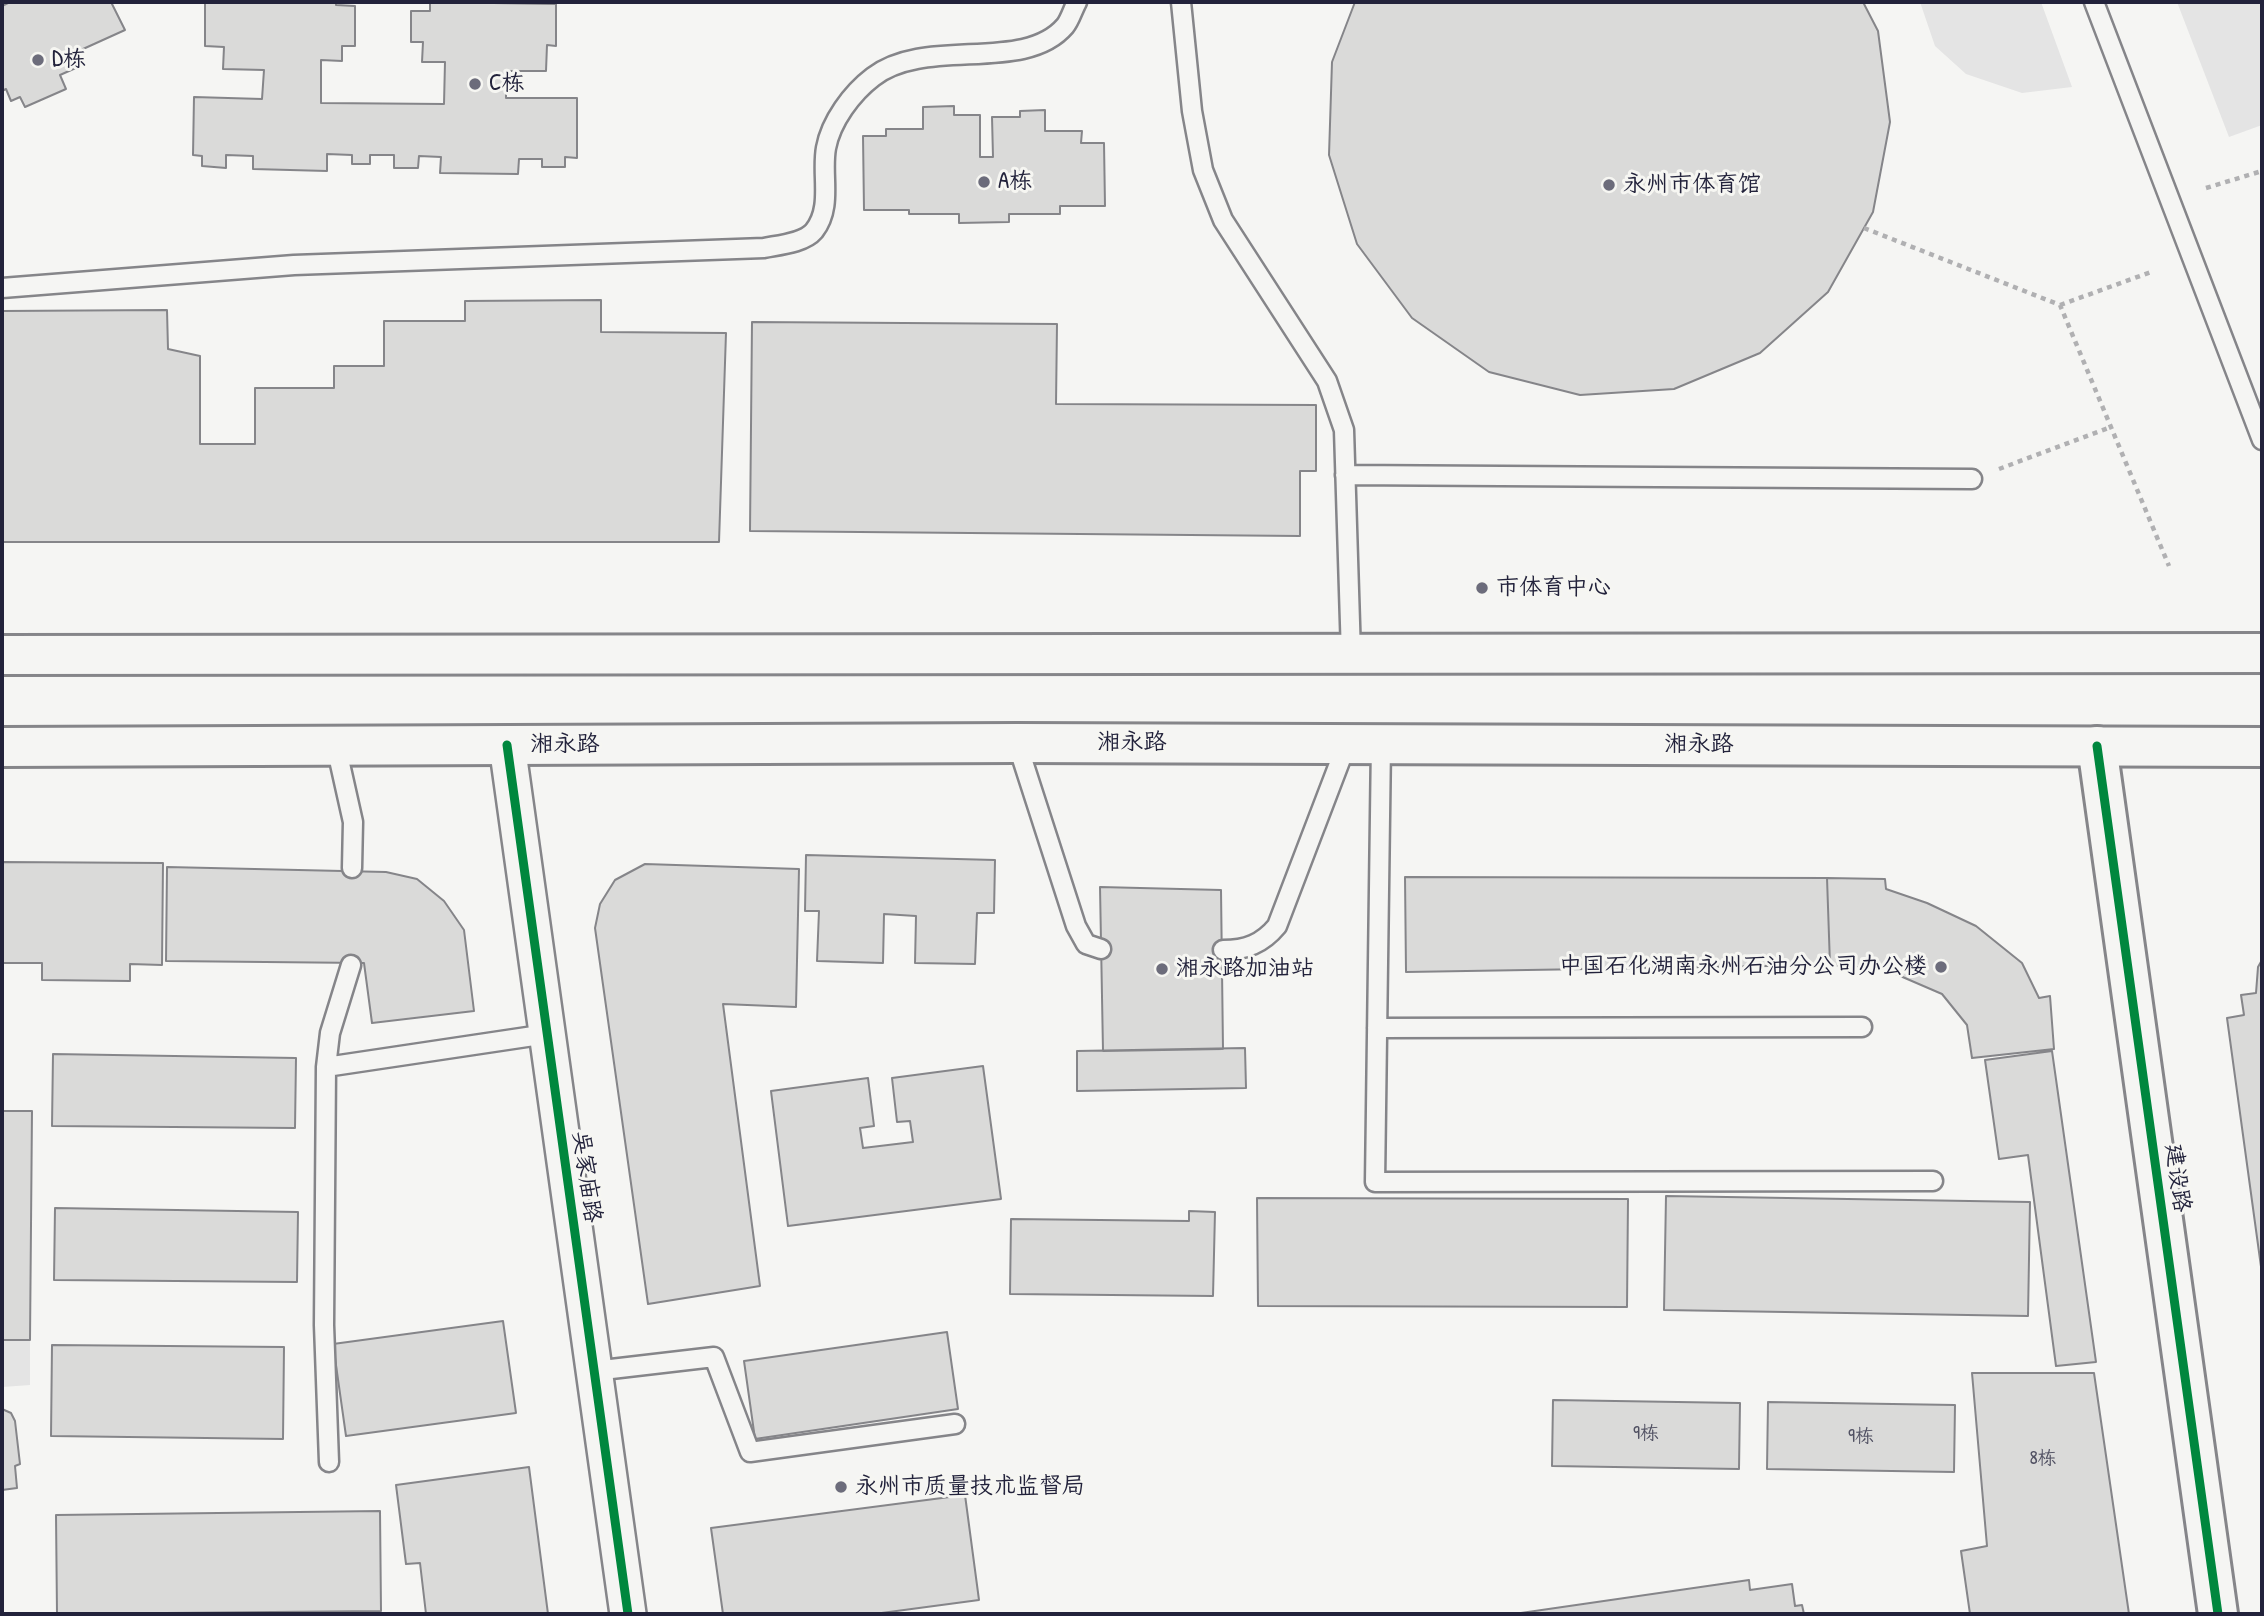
<!DOCTYPE html>
<html>
<head>
<meta charset="utf-8">
<style>
	body { margin:0 }
	#map { position:relative; width:2264px; height:1616px; overflow:hidden; background:#f5f5f3; font-family:"Patrick Hand",sans-serif }
	canvas { display:block }
	.frame { position:absolute; inset:0; border:4px solid #22223b; pointer-events:none }
</style>
</head>
<body>
<div id="map">
<canvas width="2264" height="1616"></canvas>
<div class="frame"></div>
</div>
<script>
const g = document.querySelector('canvas').getContext('2d');
g.lineJoin = 'round';
function fill(path, color) { g.fillStyle = color; g.fill(path, 'evenodd'); }
function strokePath(path, color, width, dash) { g.strokeStyle = color; g.lineWidth = width; g.lineCap = dash ? 'butt' : 'round'; g.setLineDash(dash || []); g.stroke(path); }
function write(font, color, halo, rows, align = 'center') {
  g.font = font + ' "Patrick Hand","LXGW WenKai TC",sans-serif'; g.lineWidth = 6; g.setLineDash([]); g.textBaseline = 'middle'; g.strokeStyle = halo; g.fillStyle = color; for (const [text, x, y, turn = 0] of rows) {
    g.save(); g.translate(x, y); g.rotate((+turn || 0) * Math.PI / 180); g.textAlign = isNaN(turn) ? turn : align; if (halo) g.strokeText(text, 0, 0); g.fillText(text, 0, 0); g.restore();
  }
}
const green = new Path2D(`
	M 1920,2 L 2041,2 L 2072,87 L 2022,93 L 1966,74 L 1935,46 Z
	M 2177,2 L 2262,2 L 2262,125 L 2229,137 Z
	M 2,1340 L 30,1340 L 30,1385 L 2,1387 Z`);
const building = new Path2D(`
	M 10,2 L 111,2 L 125,30 L 72,54 L 78,67 L 60,75 L 66,89 L 25,107 L 20,97 L 11,101 L 6,89 L 2,91 L 2,6 Z
	M 205,2 L 336,2 L 336,5 L 355,6 L 355,46 L 342,46 L 342,61 L 321,60 L 321,103 L 444,104 L 445,62 L 422,62 L 423,42 L 411,42 L 411,11 L 430,11 L 430,2 L 556,4 L 556,46 L 547,45 L 546,71 L 506,71 L 506,98 L 577,98 L 577,158 L 565,157 L 565,167 L 542,167 L 542,159 L 519,159 L 518,174 L 440,173 L 441,157 L 419,156 L 418,168 L 394,168 L 394,155 L 370,155 L 370,164 L 352,164 L 352,155 L 327,154 L 327,171 L 253,169 L 253,156 L 226,155 L 226,168 L 202,166 L 202,156 L 193,155 L 194,97 L 262,99 L 264,70 L 223,69 L 224,47 L 205,46 Z
	M 1355,2 L 1863,2 L 1878,31 L 1890,122 L 1873,212 L 1828,292 L 1760,353 L 1674,389 L 1580,395 L 1489,372 L 1412,318 L 1357,244 L 1329,155 L 1332,62 Z
	M 954,106 L 954,115 L 980,115 L 980,157 L 993,157 L 992,117 L 1020,117 L 1020,111 L 1045,110 L 1045,131 L 1082,131 L 1081,143 L 1104,143 L 1105,206 L 1060,206 L 1060,214 L 1009,214 L 1009,222 L 959,223 L 959,214 L 909,214 L 909,210 L 864,210 L 863,136 L 886,136 L 886,129 L 923,129 L 923,107 Z
	M 601,300 L 601,332 L 726,333 L 719,542 L 2,542 L 2,311 L 167,310 L 168,349 L 200,356 L 200,444 L 255,444 L 255,388 L 334,388 L 334,366 L 384,366 L 384,321 L 465,321 L 465,301 Z
	M 752,322 L 1057,324 L 1056,404 L 1316,405 L 1316,471 L 1300,471 L 1300,536 L 750,531 Z
	M 806,855 L 995,860 L 994,913 L 977,913 L 975,964 L 915,963 L 916,916 L 884,914 L 883,963 L 817,961 L 819,911 L 805,911 Z
	M 3,862 L 163,863 L 162,965 L 130,964 L 130,981 L 42,980 L 42,963 L 3,963 Z
	M 645,864 L 799,869 L 796,1007 L 723,1004 L 760,1286 L 648,1304 L 595,928 L 600,904 L 615,880 Z
	M 167,867 L 386,872 L 417,879 L 444,901 L 464,930 L 474,1011 L 372,1023 L 364,963 L 166,961 Z
	M 1405,877 L 1827,878 L 1830,965 L 1406,972 Z
	M 1827,878 L 1885,879 L 1886,889 L 1927,903 L 1976,926 L 2022,963 L 2039,998 L 2050,996 L 2054,1049 L 1972,1058 L 1967,1025 L 1942,994 L 1884,969 L 1830,965 Z
	M 1100,887 L 1221,890 L 1223,1049 L 1103,1051 Z
	M 2262,960 L 2262,1274 L 2227,1018 L 2244,1015 L 2241,995 L 2256,993 L 2258,967 Z
	M 1245,1048 L 1246,1088 L 1077,1091 L 1077,1051 Z
	M 2052,1051 L 2096,1362 L 2056,1366 L 2028,1155 L 1999,1159 L 1985,1060 Z
	M 53,1054 L 296,1058 L 295,1128 L 52,1126 Z
	M 983,1066 L 1001,1199 L 788,1226 L 771,1091 L 868,1078 L 874,1126 L 860,1128 L 863,1148 L 913,1142 L 910,1121 L 897,1122 L 892,1078 Z
	M 2,1111 L 32,1111 L 30,1340 L 2,1340 Z
	M 1666,1196 L 2030,1202 L 2028,1316 L 1664,1310 Z
	M 1257,1198 L 1628,1199 L 1627,1307 L 1258,1306 Z
	M 55,1208 L 298,1212 L 297,1282 L 54,1280 Z
	M 1189,1211 L 1215,1212 L 1213,1296 L 1010,1294 L 1011,1219 L 1189,1221 Z
	M 503,1321 L 516,1413 L 346,1436 L 333,1344 Z
	M 947,1332 L 958,1409 L 755,1439 L 744,1361 Z
	M 52,1345 L 284,1347 L 283,1439 L 51,1436 Z
	M 1972,1373 L 2094,1373 L 2129,1614 L 1970,1614 L 1961,1551 L 1987,1546 Z
	M 1553,1400 L 1740,1403 L 1739,1469 L 1552,1466 Z
	M 1768,1402 L 1955,1405 L 1954,1472 L 1767,1469 Z
	M 2,1409 L 11,1413 L 15,1421 L 20,1464 L 15,1466 L 17,1488 L 2,1490 Z
	M 529,1467 L 548,1614 L 426,1614 L 420,1563 L 406,1564 L 396,1485 Z
	M 965,1495 L 979,1600 L 874,1614 L 723,1614 L 711,1528 Z
	M 380,1511 L 381,1611 L 57,1614 L 56,1515 Z
	M 1749,1580 L 1750,1590 L 1792,1584 L 1795,1606 L 1802,1605 L 1804,1614 L 1514,1614 Z`);
const path = new Path2D(`
	M 2206,188 L 2262,171
	M 1864,228 L 2060,305 L 2169,566
	M 2060,305 L 2151,272
	M 1999,469 L 2111,427`);
const service = new Path2D(`
	M 1181,2 L 1192,111 L 1203,170 L 1223,220 L 1327,381 L 1344,430 L 1351,655
	M 2094,2 L 2262,440
	M 2,288 L 294,265 L 764,248 C 779,245 804,243 814,231 C 833,207 821,175 826,148 C 831,121 852,93 873,77 C 926,36 1024,74 1065,26 C 1070,20 1073,9 1077,2
	M 1345,475 L 1972,479
	M 1017,743 L 1076,926 L 1086,944 L 1101,949
	M 1381,743 L 1375,1182 L 1933,1181
	M 336,746 L 353,822 L 352,868
	M 1223,950 C 1246,950 1262,944 1277,926 L 1347,743
	M 1377,1028 L 1862,1027
	M 326,1067 L 547,1034
	M 594,1371 L 714,1357 L 750,1452 L 955,1424
	M 329,1462 L 324,1325 L 326,1067 L 330,1033 L 351,965`);
const minor = new Path2D(`
	M 507,745 L 628,1614`);
const tertiary = new Path2D(`
	M 2097,746 L 2218,1614`);
const primary = new Path2D(`
	M 2,655 L 2262,653
	M 2,747 L 1017,743 L 2262,747`);
const cycleway = new Path2D(`
	M 507,745 L 628,1614
	M 2097,746 L 2218,1614`);
const markers = [
	[38,60,7,"#6c6c7b"],
	[475,84,7,"#6c6c7b"],
	[984,182,7,"#6c6c7b"],
	[1609,185,7,"#6c6c7b"],
	[1482,588,7,"#6c6c7b"],
	[1941,967,7,"#6c6c7b"],
	[1162,969,7,"#6c6c7b"],
	[841,1487,7,"#6c6c7b"]
];
const numberNames = [
	["9栋",1646,1434],
	["9栋",1861,1437],
	["8栋",2043,1459]
];
const poiNames = [
	["D栋",52,60],
	["C栋",489,84],
	["A栋",998,182],
	["永州市体育馆",1623,185],
	["市体育中心",1496,588],
	["中国石化湖南永州石油分公司办公楼",1927,967,"right"],
	["湘永路加油站",1176,969],
	["永州市质量技术监督局",855,1487]
];
const streetNames = [
	["湘永路",1132,743],
	["湘永路",565,745],
	["湘永路",1699,745],
	["吴家庙路",586,1177,82],
	["建设路",2177,1178,82]
];
fill(green, '#e4e4e4');
fill(building, '#dadad9');
strokePath(building, '#858589', 2);
strokePath(service, '#858589', 23);
strokePath(minor, '#858589', 40);
strokePath(tertiary, '#858589', 44);
strokePath(primary, '#858589', 44);
strokePath(path, '#b0b0b2', 4.5, [5, 5]);
strokePath(service, '#f5f5f3', 18);
strokePath(minor, '#f5f5f3', 35);
strokePath(tertiary, '#f5f5f3', 38);
strokePath(primary, '#f5f5f3', 38);
strokePath(cycleway, '#00873e', 9);
for (const [x, y, r, color] of markers) { const dot = new Path2D(); dot.arc(x, y, r, 0, 2 * Math.PI); g.fillStyle = color; g.fill(dot); strokePath(dot, '#f6f6f2', 2.5); }
write('19px', '#505062', null, numberNames);
write('23px', '#22223b', '#f6f6f2', poiNames, 'left');
write('23px', '#22223b', '#f6f6f2', streetNames);
</script>
</body>
</html>
